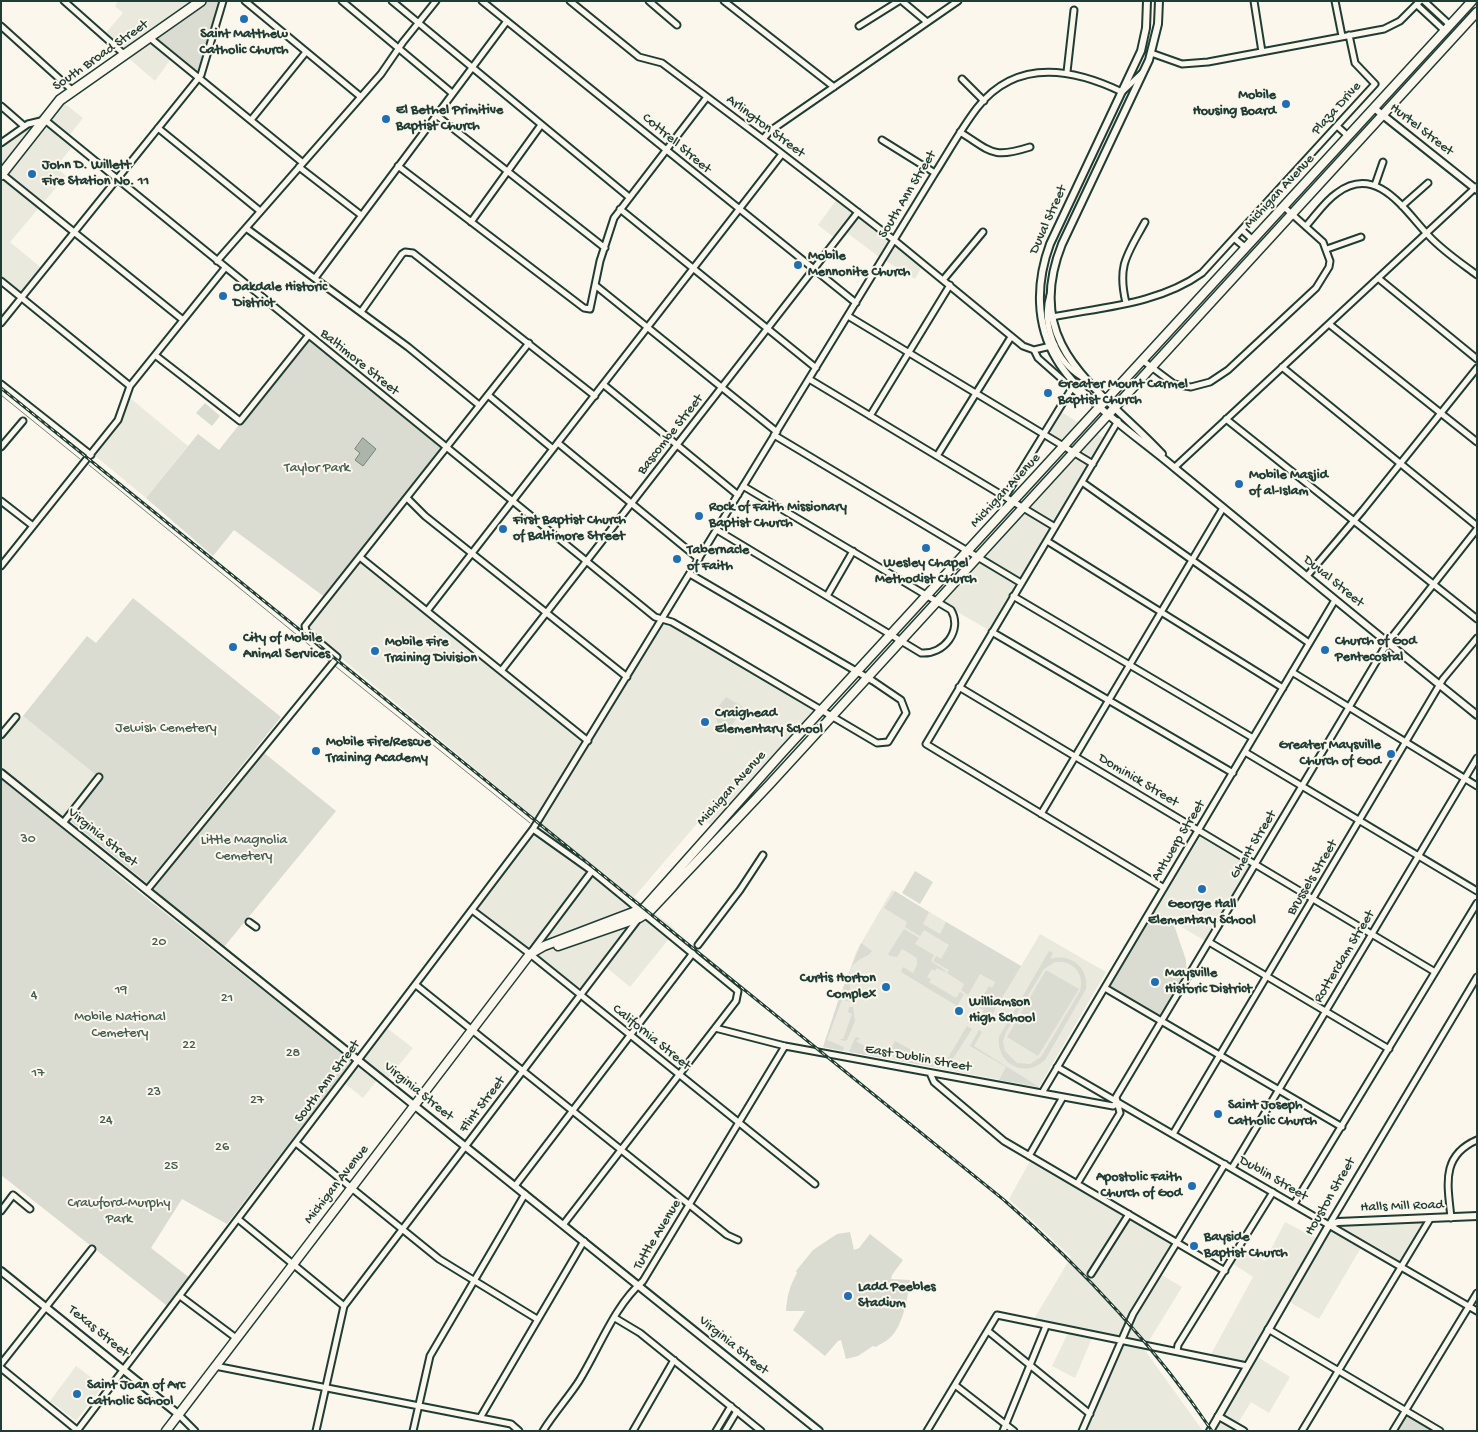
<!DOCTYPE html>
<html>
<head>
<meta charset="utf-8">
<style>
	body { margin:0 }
	#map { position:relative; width:1478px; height:1432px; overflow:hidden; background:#fbf7ec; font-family:"Gochi Hand",sans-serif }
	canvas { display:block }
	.frame { position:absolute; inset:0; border:2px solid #1f3d34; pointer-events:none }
</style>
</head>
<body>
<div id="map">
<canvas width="1478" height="1432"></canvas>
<div class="frame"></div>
</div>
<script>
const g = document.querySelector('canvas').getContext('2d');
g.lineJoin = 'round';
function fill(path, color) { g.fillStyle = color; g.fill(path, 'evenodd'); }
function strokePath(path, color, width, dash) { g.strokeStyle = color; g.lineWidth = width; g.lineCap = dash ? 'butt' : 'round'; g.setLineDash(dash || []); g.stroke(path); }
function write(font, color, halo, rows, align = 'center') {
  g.font = font + ' "Gochi Hand",sans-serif'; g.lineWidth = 4; g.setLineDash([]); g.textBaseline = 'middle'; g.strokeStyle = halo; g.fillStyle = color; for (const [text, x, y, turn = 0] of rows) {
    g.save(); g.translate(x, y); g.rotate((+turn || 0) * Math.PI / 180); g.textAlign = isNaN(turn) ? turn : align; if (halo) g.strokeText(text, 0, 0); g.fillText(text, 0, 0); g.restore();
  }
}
const built = new Path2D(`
	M 118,1 L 200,1 L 150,38 L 173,56 L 155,81 L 103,36 L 123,13 L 115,6 Z
	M 60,100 L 83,118 L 65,141 L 72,147 L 56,167 L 66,176 L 10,242 L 44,270 L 21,298 L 1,281 L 1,141 Z
	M 840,195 L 925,261 L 915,279 L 878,256 L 842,229 L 835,238 L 818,225 Z
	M 129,397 L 188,446 L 146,498 L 93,454 L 119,421 Z
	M 1058,410 L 1107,440 L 992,632 L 937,600 L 1073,452 L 1044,434 Z
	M 360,563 L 581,741 L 583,748 L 662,620 L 672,622 L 822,711 L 715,827 L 701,819 L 634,897 L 676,930 L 630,987 L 606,967 L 581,998 L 473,914 L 541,823 L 307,630 Z
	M 23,716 L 96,775 L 62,818 L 1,770 L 1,742 Z
	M 1200,837 L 1250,866 L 1205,941 L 1155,911 Z
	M 892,890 L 1021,966 L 1040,934 L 1106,972 L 1039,1087 L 823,1047 L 856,952 Z
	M 387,1028 L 413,1048 L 384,1083 L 378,1079 L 363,1098 L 343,1082 Z
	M 1030,1161 L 1173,1243 L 1155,1271 L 1182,1287 L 1144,1349 L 1203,1431 L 1086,1431 L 1125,1339 L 1095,1331 L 1075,1378 L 1052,1366 L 1071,1327 L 1034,1319 L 1071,1257 L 1009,1199 Z
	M 1426,1220 L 1399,1268 L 1362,1246 L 1319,1319 L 1288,1301 L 1256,1356 L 1290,1377 L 1269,1413 L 1251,1402 L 1238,1423 L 1249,1431 L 1213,1431 L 1250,1365 L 1210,1356 L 1253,1277 L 1232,1263 L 1241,1247 L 1265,1261 L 1285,1222 L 1322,1241 L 1333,1221 L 1342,1225 Z
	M 76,1366 L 103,1386 L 76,1421 L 50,1401 Z`);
const green = new Path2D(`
	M 208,1 L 220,1 L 197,73 L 156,38 Z
	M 308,338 L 447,447 L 326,598 L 234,530 L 213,556 L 146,498 L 198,434 L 219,450 Z
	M 205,403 L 220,416 L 212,426 L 196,413 Z
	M 133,598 L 281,717 L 147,883 L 69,820 L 101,779 L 23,716 L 87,636 L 96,643 Z
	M 726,697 L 743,707 L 728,732 L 719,727 L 714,712 Z
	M 263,752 L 336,811 L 224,947 L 152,888 Z
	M 1,777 L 135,889 L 352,1061 L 227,1224 L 182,1199 L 151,1248 L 190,1278 L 171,1309 L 1,1175 Z
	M 915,871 L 933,882 L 920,904 L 902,893 Z
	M 895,891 L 929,912 L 923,924 L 940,934 L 946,922 L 1021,966 L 987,1023 L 979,1019 L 984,1010 L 977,1006 L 989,986 L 992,988 L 995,982 L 980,974 L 968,995 L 961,990 L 964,984 L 947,973 L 949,970 L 933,961 L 936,956 L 941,959 L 949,945 L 924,930 L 920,936 L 905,927 L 907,922 L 884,908 Z
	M 1152,909 L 1173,922 L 1186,960 L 1187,980 L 1162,1021 L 1105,988 Z
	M 904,929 L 919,938 L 915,944 L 934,955 L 931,961 L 946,971 L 945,972 L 937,968 L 935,971 L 932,969 L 927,977 L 931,979 L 929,982 L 956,998 L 960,992 L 964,994 L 957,1006 L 901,972 L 903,967 L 913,973 L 917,965 L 917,958 L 902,949 L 897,957 L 890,956 L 888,954 Z
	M 861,943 L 872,951 C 868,957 864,956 859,960 C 843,970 851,987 852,1002 L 842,1000 L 827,1040 L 844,1047 L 843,1051 L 823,1047 L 839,998 Z
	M 1049,951 L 1053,953 L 1050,959 C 1070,953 1089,967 1086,989 L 1045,1060 C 1025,1079 996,1064 999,1037 ZM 1055,962 C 1073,960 1085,974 1080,991 L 1041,1057 L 1030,1064 L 1017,1063 L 1005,1051 L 1003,1041 L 1006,1032 L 1044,969 Z
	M 1046,970 L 1079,989 L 1038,1056 L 1007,1037 Z
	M 849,1007 L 853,1007 L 855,1021 L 847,1040 L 844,1041 L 839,1039 L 843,1039 L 852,1014 L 848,1012 Z
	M 967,1026 L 972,1029 L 949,1065 L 945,1063 Z
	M 979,1030 L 982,1032 L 974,1046 L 1039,1087 L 999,1080 L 1006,1067 L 970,1046 Z
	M 857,1037 L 860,1039 L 856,1041 L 881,1056 L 887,1054 L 889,1059 L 849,1052 L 855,1038 Z
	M 895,1041 L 935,1063 L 933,1067 L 895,1060 L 890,1050 Z
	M 850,1232 L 854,1250 L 859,1248 L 870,1234 L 903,1260 L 892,1275 L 891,1279 L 910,1280 C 908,1295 903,1331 886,1341 C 883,1343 880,1344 876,1347 L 873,1346 L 858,1356 L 846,1359 L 841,1340 L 838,1341 L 825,1356 L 793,1330 L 805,1311 L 786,1311 C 787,1297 789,1287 797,1273 L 796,1271 L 813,1250 L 837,1234 Z
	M 1406,1411 L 1440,1431 L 1393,1431 Z`);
const water = new Path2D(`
	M 363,438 L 376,449 L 363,466 L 355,460 L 360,453 L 355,449 Z`);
const stream = new Path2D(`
	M 1,395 L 80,459
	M 89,465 L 330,662
	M 335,666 L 530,823`);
const minor = new Path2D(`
	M 64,1 L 125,55
	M 245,1 L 361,97
	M 342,1 L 452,93
	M 392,1 L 629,197
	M 482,1 L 856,303
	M 570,1 L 639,57 L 662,63 L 763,139 L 894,240 L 1023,346 L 1034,350 L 1055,345
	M 649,1 L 677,25
	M 724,1 L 834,87
	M 902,1 L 927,22
	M 1254,1 L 1262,52
	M 1335,1 L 1342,36
	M 1424,1 L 1450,25
	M 1417,5 L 1445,31
	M 1,26 L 73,91
	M 859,26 L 899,1
	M 150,38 L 303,163
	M 1151,53 L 1182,64 L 1208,62 L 1384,29 L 1400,21 L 1420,1
	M 1067,72 L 1074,10
	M 962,79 L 984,101
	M 1,106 L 24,126
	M 436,115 L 605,248
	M 251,120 L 306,52
	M 1337,126 L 1348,136
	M 158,128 L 260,211
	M 960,132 C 992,152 992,159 1030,147
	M 763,139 L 770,131 L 958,1
	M 882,140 L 935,173
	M 1,143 L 28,124 L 45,120 L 655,617 L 672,622 L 691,633 L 877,743 L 888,742 L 906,713 L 901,700 L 873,681 L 690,574
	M 398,166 L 584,308 L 590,309 L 600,261 L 614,218 L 707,97
	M 299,167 L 361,215
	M 2,174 L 183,320
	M 1375,185 L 1383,162
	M 1402,206 L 1428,183
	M 620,209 L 816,368
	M 471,222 L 541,125
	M 1306,226 C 1316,215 1325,201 1337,193 C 1377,163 1405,211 1429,236 C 1443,251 1461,263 1477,275
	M 246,228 L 408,347 L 479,405
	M 1242,230 L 1253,240
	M 1235,239 L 1246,248
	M 1327,249 L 1361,237
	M 217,261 L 381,74 L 403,42 L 436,1
	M 315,278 L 507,21
	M 1378,278 L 1477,359
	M 943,280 L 983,232
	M 1,281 L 130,386
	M 595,285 L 777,432
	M 1050,295 C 1041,323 1056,362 1082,377
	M 1126,303 C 1117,265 1127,255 1145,222
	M 361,312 L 402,254 L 405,252 L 413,253 L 595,396
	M 848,316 L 1093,464
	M 1052,317 C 1103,307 1159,304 1202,273 L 1375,84 L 1355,63 L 1349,35
	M 1,323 L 201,75 L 223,1
	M 1329,324 L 1477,442
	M 1034,350 L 1038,358 L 1082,397 L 1087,395
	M 155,355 L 240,421 L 308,336
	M 1142,360 L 1174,384 L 1191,387 L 1210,382 L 1228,370 L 1316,288 L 1329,267 L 1330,261 L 1323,242 L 1284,207
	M 1282,367 L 1477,526
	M 809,379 L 1055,527
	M 1,384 L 91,455
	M 604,385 L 738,495
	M 488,395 L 553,449
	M 870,416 L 950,285
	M 1226,419 L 1477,619
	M 1118,421 L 926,744 L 1164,888
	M 774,435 L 1021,583
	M 558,443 L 699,559
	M 1,447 L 23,421
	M 937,456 L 1011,337
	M 1175,467 L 1476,187
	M 1082,482 L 1309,643
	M 1005,497 L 1072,388
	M 407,498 L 425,516 L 627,677
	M 1,501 L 33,526
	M 717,530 L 921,653 C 944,655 963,630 951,610 L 743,486
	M 1047,541 L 1283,688
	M 361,558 L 588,741
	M 1,566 L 118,420 L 130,386 L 225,268
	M 1307,576 L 1363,510 L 1477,368
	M 827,596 L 853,551
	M 1013,596 L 1253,738
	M 427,611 L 782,154
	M 992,632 L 1233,773
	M 501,671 L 858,212
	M 1292,672 L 1477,786
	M 959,687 L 1435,972
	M 1,735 L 16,717
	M 1245,752 L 1477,891
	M 1041,814 L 1223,508
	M 63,823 L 99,777
	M 533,829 L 592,871 L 738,991 L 736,1001 L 563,1225
	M 147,890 L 336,659 L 337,657 L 306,631 L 305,626 L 529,343
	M 472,910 L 530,954 L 815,1184
	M 249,922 L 256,927
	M 1209,942 L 1389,1049
	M 698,945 L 740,890 L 763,855
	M 532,951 L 592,871
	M 416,985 L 727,1235 L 738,1240
	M 1105,988 L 1342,1127
	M 715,1028 L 785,1046 L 1113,1106 L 1118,1103
	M 1057,1067 L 1477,1311
	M 930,1073 L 934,1082 L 1004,1141 L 1225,1271
	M 1042,1093 L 1335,600
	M 1173,1134 L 1443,679 L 1477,638
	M 296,1143 L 439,1259 L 537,1319
	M 1029,1156 L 1063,1097
	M 1232,1168 L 1477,758
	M 1077,1184 L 1120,1113 L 1116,1097 L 1388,642 L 1477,529
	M 515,1186 L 693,953
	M 1294,1204 L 1477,903
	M 1,1211 L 13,1195 L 30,1209
	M 1451,1218 C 1448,1186 1440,1156 1477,1140
	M 238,1219 L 344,1306
	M 1329,1225 L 1477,977
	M 1091,1274 L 1129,1214
	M 180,1296 L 236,1338
	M 615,1318 L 640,1333 L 761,1431
	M 1268,1329 L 1440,1431
	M 988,1331 L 1090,1414
	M 1177,1351 L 1178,1345 L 1273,1192
	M 1,1364 L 92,1249
	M 215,1366 L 511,1424 L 519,1431
	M 1,1368 L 78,1431
	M 955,1385 L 1014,1431
	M 178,1414 L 195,1431
	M 1218,1416 L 1244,1431
	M 480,1418 L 584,1241
	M 77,1431 L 533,829 L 935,173 C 949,151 961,129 977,108 C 1016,58 1072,68 1122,92 L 1142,73
	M 316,1431 L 344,1306 L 639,918
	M 413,1431 L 430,1356 L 525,1194
	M 543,1431 C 554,1413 568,1398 579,1381 C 599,1349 614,1306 643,1281 L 785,1046
	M 633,1431 L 674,1360
	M 716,1431 L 731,1406
	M 725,1431 L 737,1411
	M 927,1431 L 997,1315 L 1247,1366
	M 1003,1431 L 1046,1326
	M 1082,1431 L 1133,1314 L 1225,1164
	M 1302,1431 L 1430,1219
	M 1393,1431 L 1477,1293`);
const tertiary = new Path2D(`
	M 1147,1 L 1146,28 L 1141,51 L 1050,244 C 1036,282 1035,324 1057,360 C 1080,399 1141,439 1176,469 C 1276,551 1376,634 1477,715
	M 1159,1 L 1158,24 L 1149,60 L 1062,244 C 1020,349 1101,388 1162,454
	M 1374,108 L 1477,190
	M 1,773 L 819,1431
	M 1,1271 L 178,1414
	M 1210,1431 L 1329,1225 L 1338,1222 L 1477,1216`);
const secondary = new Path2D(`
	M 558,946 L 639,918 L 649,912 L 769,785 L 1477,12
	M 166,1431 L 530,954 L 544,946 L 644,908 L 781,754 L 1472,1`);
const primary = new Path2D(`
	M 1,175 L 60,100 L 201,1`);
const rail = new Path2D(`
	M 1,388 L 1004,1200 C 1083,1269 1154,1345 1212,1431`);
const markers = [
	[244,19,5,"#1f6fb2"],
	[1286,104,5,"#1f6fb2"],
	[386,119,5,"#1f6fb2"],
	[32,174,5,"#1f6fb2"],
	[798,265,5,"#1f6fb2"],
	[223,296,5,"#1f6fb2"],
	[1048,393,5,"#1f6fb2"],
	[1239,484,5,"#1f6fb2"],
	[699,516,5,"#1f6fb2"],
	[503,529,5,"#1f6fb2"],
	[926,548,5,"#1f6fb2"],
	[677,559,5,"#1f6fb2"],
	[233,647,5,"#1f6fb2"],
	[1325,650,5,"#1f6fb2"],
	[375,651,5,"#1f6fb2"],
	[705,722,5,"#1f6fb2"],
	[316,751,5,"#1f6fb2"],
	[1391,754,5,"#1f6fb2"],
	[1202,889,5,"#1f6fb2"],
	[1155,982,5,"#1f6fb2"],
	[886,987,5,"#1f6fb2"],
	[959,1011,5,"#1f6fb2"],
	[1218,1114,5,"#1f6fb2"],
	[1192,1186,5,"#1f6fb2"],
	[1194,1246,5,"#1f6fb2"],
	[848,1296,5,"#1f6fb2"],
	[77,1394,5,"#1f6fb2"]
];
const poiNames = [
	["Saint Matthew",244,35,"center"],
	["Catholic Church",244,51,"center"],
	["Mobile",1276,96,"right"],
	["Housing Board",1276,112,"right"],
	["El Bethel Primitive",396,111],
	["Baptist Church",396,127],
	["John D. Willett",42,166],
	["Fire Station No. 11",42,182],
	["Mobile",808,257],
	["Mennonite Church",808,273],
	["Oakdale Historic",233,288],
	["District",233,304],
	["Greater Mount Carmel",1058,385],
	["Baptist Church",1058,401],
	["Mobile Masjid",1249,476],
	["of al-Islam",1249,492],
	["Rock of Faith Missionary",709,508],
	["Baptist Church",709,524],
	["First Baptist Church",513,521],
	["of Baltimore Street",513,537],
	["Tabernacle",687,551],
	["of Faith",687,567],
	["Wesley Chapel",926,564,"center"],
	["Methodist Church",926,580,"center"],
	["City of Mobile",243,639],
	["Animal Services",243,655],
	["Church of God",1335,642],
	["Pentecostal",1335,658],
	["Mobile Fire",385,643],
	["Training Division",385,659],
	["Craighead",715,714],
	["Elementary School",715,730],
	["Mobile Fire/Rescue",326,743],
	["Training Academy",326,759],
	["Greater Maysville",1381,746,"right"],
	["Church of God",1381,762,"right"],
	["George Hall",1202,905,"center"],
	["Elementary School",1202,921,"center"],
	["Maysville",1165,974],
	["Historic District",1165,990],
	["Curtis Horton",876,979,"right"],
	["Complex",876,995,"right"],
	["Williamson",969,1003],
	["High School",969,1019],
	["Saint Joseph",1228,1106],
	["Catholic Church",1228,1122],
	["Apostolic Faith",1182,1178,"right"],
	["Church of God",1182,1194,"right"],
	["Bayside",1204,1238],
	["Baptist Church",1204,1254],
	["Ladd Peebles",858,1288],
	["Stadium",858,1304],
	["Saint Joan of Arc",87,1386],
	["Catholic School",87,1402]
];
const streetNames = [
	["South Broad Street",101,56,-35],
	["Plaza Drive",1337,109,-48],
	["Arlington Street",765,127,37],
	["Hurtel Street",1421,130,38],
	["Cottrell Street",676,144,40],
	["Michigan Avenue",1280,192,-47],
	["South Ann Street",908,195,-59],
	["Duval Street",1049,220,-66],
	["Baltimore Street",359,363,39],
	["Bascombe Street",671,435,-52],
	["Michigan Avenue",1006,491,-47],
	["Duval Street",1333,582,39],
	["Dominick Street",1138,781,31],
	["Michigan Avenue",732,789,-48],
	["Virginia Street",102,838,39],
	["Antwerp Street",1179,841,-59],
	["Ghent Street",1254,845,-59],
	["Brussels Street",1313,878,-59],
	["Rotterdam Street",1345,957,-59],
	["California Street",651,1038,39],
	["East Dublin Street",918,1059,10],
	["South Ann Street",328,1082,-53],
	["Virginia Street",418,1092,39],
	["Flint Street",483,1105,-53],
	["Dublin Street",1273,1179,30],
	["Michigan Avenue",337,1185,-52],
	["Houston Street",1331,1197,-60],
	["Halls Mill Road",1402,1207,-2],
	["Tuttle Avenue",658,1235,-59],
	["Texas Street",98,1332,39],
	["Virginia Street",733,1346,39]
];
const parkNames = [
	["Taylor Park",317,469],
	["Jewish Cemetery",166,729],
	["30",28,840],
	["Little Magnolia",244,841],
	["Cemetery",244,857],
	["20",159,943],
	["19",121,991],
	["4",34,996],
	["21",227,999],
	["Mobile National",120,1018],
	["Cemetery",120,1034],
	["22",189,1046],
	["28",293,1054],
	["17",38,1074],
	["23",154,1093],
	["27",257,1101],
	["24",106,1121],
	["26",222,1148],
	["25",171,1167],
	["Crawford-Murphy",119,1204],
	["Park",119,1220]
];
fill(built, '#eae9de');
fill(green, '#dbdcd1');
fill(water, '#adb4aa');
strokePath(water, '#74847b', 1);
strokePath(stream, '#74847b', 1);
strokePath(minor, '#1f3d34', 9);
strokePath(tertiary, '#1f3d34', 10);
strokePath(secondary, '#1f3d34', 11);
strokePath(primary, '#1f3d34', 12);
strokePath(minor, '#fbf7ec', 5);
strokePath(tertiary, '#fbf7ec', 6);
strokePath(secondary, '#fbf7ec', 8);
strokePath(primary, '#fbf7ec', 9);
strokePath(rail, '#1f3d34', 3);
strokePath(rail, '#fbf7ec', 1, [4]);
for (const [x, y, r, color] of markers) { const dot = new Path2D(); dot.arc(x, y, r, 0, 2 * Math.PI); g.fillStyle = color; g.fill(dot); strokePath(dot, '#fbf7ec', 2); }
write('bold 14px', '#1f3d34', '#fbf7ec', poiNames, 'left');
write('14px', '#1f3d34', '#fbf7ec', streetNames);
write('14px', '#455d53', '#fbf7ec', parkNames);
</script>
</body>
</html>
